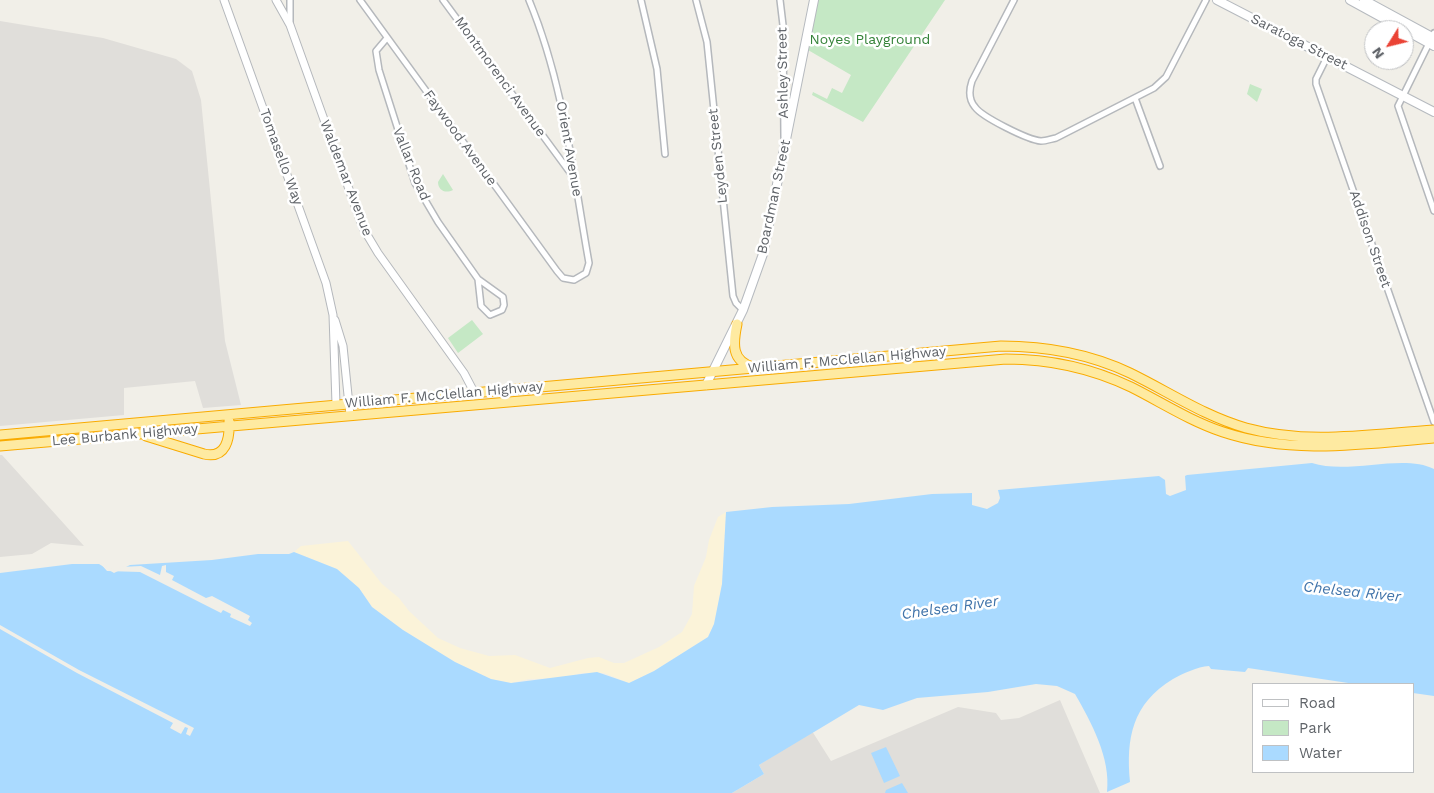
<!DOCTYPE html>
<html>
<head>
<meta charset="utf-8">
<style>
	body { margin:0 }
	#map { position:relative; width:1434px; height:793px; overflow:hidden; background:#f1efe8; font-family:"Work Sans",sans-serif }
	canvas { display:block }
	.legend { position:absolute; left:1252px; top:683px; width:162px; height:90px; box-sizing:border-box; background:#fff; border:1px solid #bfc1c3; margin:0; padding:6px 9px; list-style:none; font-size:15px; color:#5f6368 }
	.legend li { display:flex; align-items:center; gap:10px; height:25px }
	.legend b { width:25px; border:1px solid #bfc1c3 }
	.north { position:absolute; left:1364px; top:20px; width:50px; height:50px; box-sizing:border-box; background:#fff; border:1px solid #bfc1c3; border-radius:50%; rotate:234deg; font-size:14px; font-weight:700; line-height:20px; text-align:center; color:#5f6368 }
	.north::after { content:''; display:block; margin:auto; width:18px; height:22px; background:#ea4335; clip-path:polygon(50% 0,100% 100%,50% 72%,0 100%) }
</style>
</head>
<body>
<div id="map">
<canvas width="1434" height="793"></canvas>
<ul class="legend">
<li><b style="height:6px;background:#fff"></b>Road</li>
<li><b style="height:14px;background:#c5e8c5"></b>Park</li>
<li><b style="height:14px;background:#aadaff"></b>Water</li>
</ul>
<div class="north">N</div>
</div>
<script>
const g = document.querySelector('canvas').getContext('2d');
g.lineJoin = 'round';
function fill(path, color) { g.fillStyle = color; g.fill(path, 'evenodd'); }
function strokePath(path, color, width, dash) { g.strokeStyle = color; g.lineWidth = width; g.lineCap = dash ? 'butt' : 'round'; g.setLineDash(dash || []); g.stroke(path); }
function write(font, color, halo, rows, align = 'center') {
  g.font = font + ' "Work Sans",sans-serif'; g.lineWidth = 5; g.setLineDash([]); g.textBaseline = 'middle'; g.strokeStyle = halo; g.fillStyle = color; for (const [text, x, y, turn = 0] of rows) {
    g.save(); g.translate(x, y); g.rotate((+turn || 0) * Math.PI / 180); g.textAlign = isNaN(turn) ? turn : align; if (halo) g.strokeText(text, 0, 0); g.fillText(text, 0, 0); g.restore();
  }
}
const industrial = new Path2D(`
	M 0,21 L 103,38 L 176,59 L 192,71 L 201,100 L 225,341 L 241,405 L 203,408 L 195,381 L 124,388 L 124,415 L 0,426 Z
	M 0,455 L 2,455 L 84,546 L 51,543 L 32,554 L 0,557 Z
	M 1060,700 L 1100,793 L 732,793 L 764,774 L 759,765 L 812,731 L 831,761 L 958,707 L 996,713 L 1001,720 L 1019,718 Z`);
const green = new Path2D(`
	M 818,0 L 945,0 L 863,122 L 812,95 L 813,92 L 827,99 L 832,88 L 842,93 L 851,75 L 808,50 Z
	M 1250,84 L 1262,89 L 1257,102 L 1247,94 Z
	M 443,174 L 453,190 C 445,194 438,190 438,182 Z
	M 472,320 L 483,334 L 458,353 L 448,338 Z`);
const sand = new Path2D(`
	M 726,512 L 722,584 L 714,624 L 708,637 L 654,671 L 629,683 L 604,673 L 582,673 L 562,678 L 529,679 L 511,683 L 491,679 L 455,662 L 403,630 L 372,607 L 359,588 L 337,569 L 294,552 L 301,546 L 348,541 L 382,584 L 399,598 L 409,611 L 438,638 L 460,648 L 489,656 L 515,655 L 550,668 L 588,658 L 599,657 L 614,663 L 624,663 L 659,647 L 682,632 L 692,614 L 694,586 L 706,557 L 709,540 L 718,517 Z`);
const water = new Path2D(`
	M 1312,463 C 1349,475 1403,453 1434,469 L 1434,696 L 1413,693 L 1413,684 L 1355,684 L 1248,668 L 1245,672 L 1211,669 L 1209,666 C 1197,667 1184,673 1173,679 C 1132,704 1126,738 1130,782 L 1107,792 C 1111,758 1091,722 1075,694 L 1057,686 L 1036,684 L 988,692 L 917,698 L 883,710 L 859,705 L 759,765 L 764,774 L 732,793 L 0,793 L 0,573 L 72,564 L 99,564 L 114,573 L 130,565 L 212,560 L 258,554 L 289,554 L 294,552 L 337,569 L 359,588 L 372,607 L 403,630 L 455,662 L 491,679 L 511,683 L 597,672 L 629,683 L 654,671 L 708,637 L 714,624 L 722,584 L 726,512 L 772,507 L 849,504 L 932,494 L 972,493 L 972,505 L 987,509 L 998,503 L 1000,498 L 998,490 L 1159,476 L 1165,480 L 1166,494 L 1170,496 L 1186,490 L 1185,476 L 1187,475 Z
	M 886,747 L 900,776 L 884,783 L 871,753 Z
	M 902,783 L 908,793 L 885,793 L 886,790 Z`);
const pier = new Path2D(`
	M 99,562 L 114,570 L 120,567 L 141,566 L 160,575 L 162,566 L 166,565 L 166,572 L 174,576 L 172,580 L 206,598 L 212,596 L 250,616 L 248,620 L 252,623 L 250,626 L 230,617 L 231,614 L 223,610 L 221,613 L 140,572 L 107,571 Z
	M 0,625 L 79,670 L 194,728 L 190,736 L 186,734 L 188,728 L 185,727 L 181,734 L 170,728 L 173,723 L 77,673 L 0,629 Z`);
const minor = new Path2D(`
	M 360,0 L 557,271 L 563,278 L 574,280 L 586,273 L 589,263 C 573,174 564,84 529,0
	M 443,0 L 574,178
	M 641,0 L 657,69 L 665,154
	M 696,0 L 707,42 L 733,296 L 736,303 L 743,310
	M 780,0 L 783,25 L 784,137
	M 1014,0 L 972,81 C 969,90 968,99 975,107 C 982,117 1028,140 1041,141 C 1046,141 1051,139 1056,138 L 1154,88 L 1166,77 L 1206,0
	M 290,24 L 290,0
	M 1434,33 L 1398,106 L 1434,211
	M 387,38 L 376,51 L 379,70 L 415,183 L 438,222 L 478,279
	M 1327,57 L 1316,79 L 1316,84 L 1434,422
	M 1135,98 L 1160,166
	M 478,279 L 503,297 L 504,305 L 502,310 L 490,315 L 481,306 Z`);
const tertiary = new Path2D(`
	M 224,0 L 326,283 L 333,315 L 336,404
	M 276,0 L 290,25 L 363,228 L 378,253 L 464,373 L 474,392
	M 335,320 L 343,346 L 350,415`);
const secondary = new Path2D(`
	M 1217,0 L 1434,112
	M 1350,0 L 1434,46
	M 1364,0 L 1434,38
	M 706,385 L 743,310 L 763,254 L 814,0`);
const trunk = new Path2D(`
	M 737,324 C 733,343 731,361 753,367
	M 0,435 L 1001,346 C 1046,346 1090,354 1130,373 C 1169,392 1204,416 1246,428 C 1308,445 1371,434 1434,430
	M 146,436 L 204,454 C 226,459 230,439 229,421
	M 0,446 L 1006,359 C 1049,359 1091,368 1131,387 C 1161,402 1190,421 1223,432 C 1292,455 1363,444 1434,438`);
const parkNames = [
	["Noyes Playground",870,40]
];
const streetNames = [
	["Saratoga Street",1299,42,27],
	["Ashley Street",783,73,-91],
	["Montmorenci Avenue",500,77,54],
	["Faywood Avenue",460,138,54],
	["Orient Avenue",569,149,80],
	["Leyden Street",718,156,-96],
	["Tomasello Way",281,157,70],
	["Vallar Road",411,164,68],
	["Waldemar Avenue",346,178,69],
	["Boardman Street",774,197,-78],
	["Addison Street",1370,239,71],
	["William F. McClellan Highway",847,360,-5],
	["William F. McClellan Highway",444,395,-5],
	["Lee Burbank Highway",125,435,-5]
];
const waterNames = [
	["Chelsea River",1352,592,6],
	["Chelsea River",950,608,-8]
];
fill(industrial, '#e0deda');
fill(green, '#c5e8c5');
fill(sand, '#fbf3d9');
fill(water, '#aadaff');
fill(pier, '#f1efe8');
strokePath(minor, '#b5b8bc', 8);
strokePath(tertiary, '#b5b8bc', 9);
strokePath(secondary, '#b6babf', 10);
strokePath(trunk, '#f9ab00', 11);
strokePath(minor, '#fff', 5);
strokePath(tertiary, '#fff', 7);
strokePath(secondary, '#fff', 8);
strokePath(trunk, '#feeaa1', 9);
write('14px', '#348238', '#fff', parkNames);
write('14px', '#5f6368', '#fff', streetNames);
write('italic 15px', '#4174aa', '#fff', waterNames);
</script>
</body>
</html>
